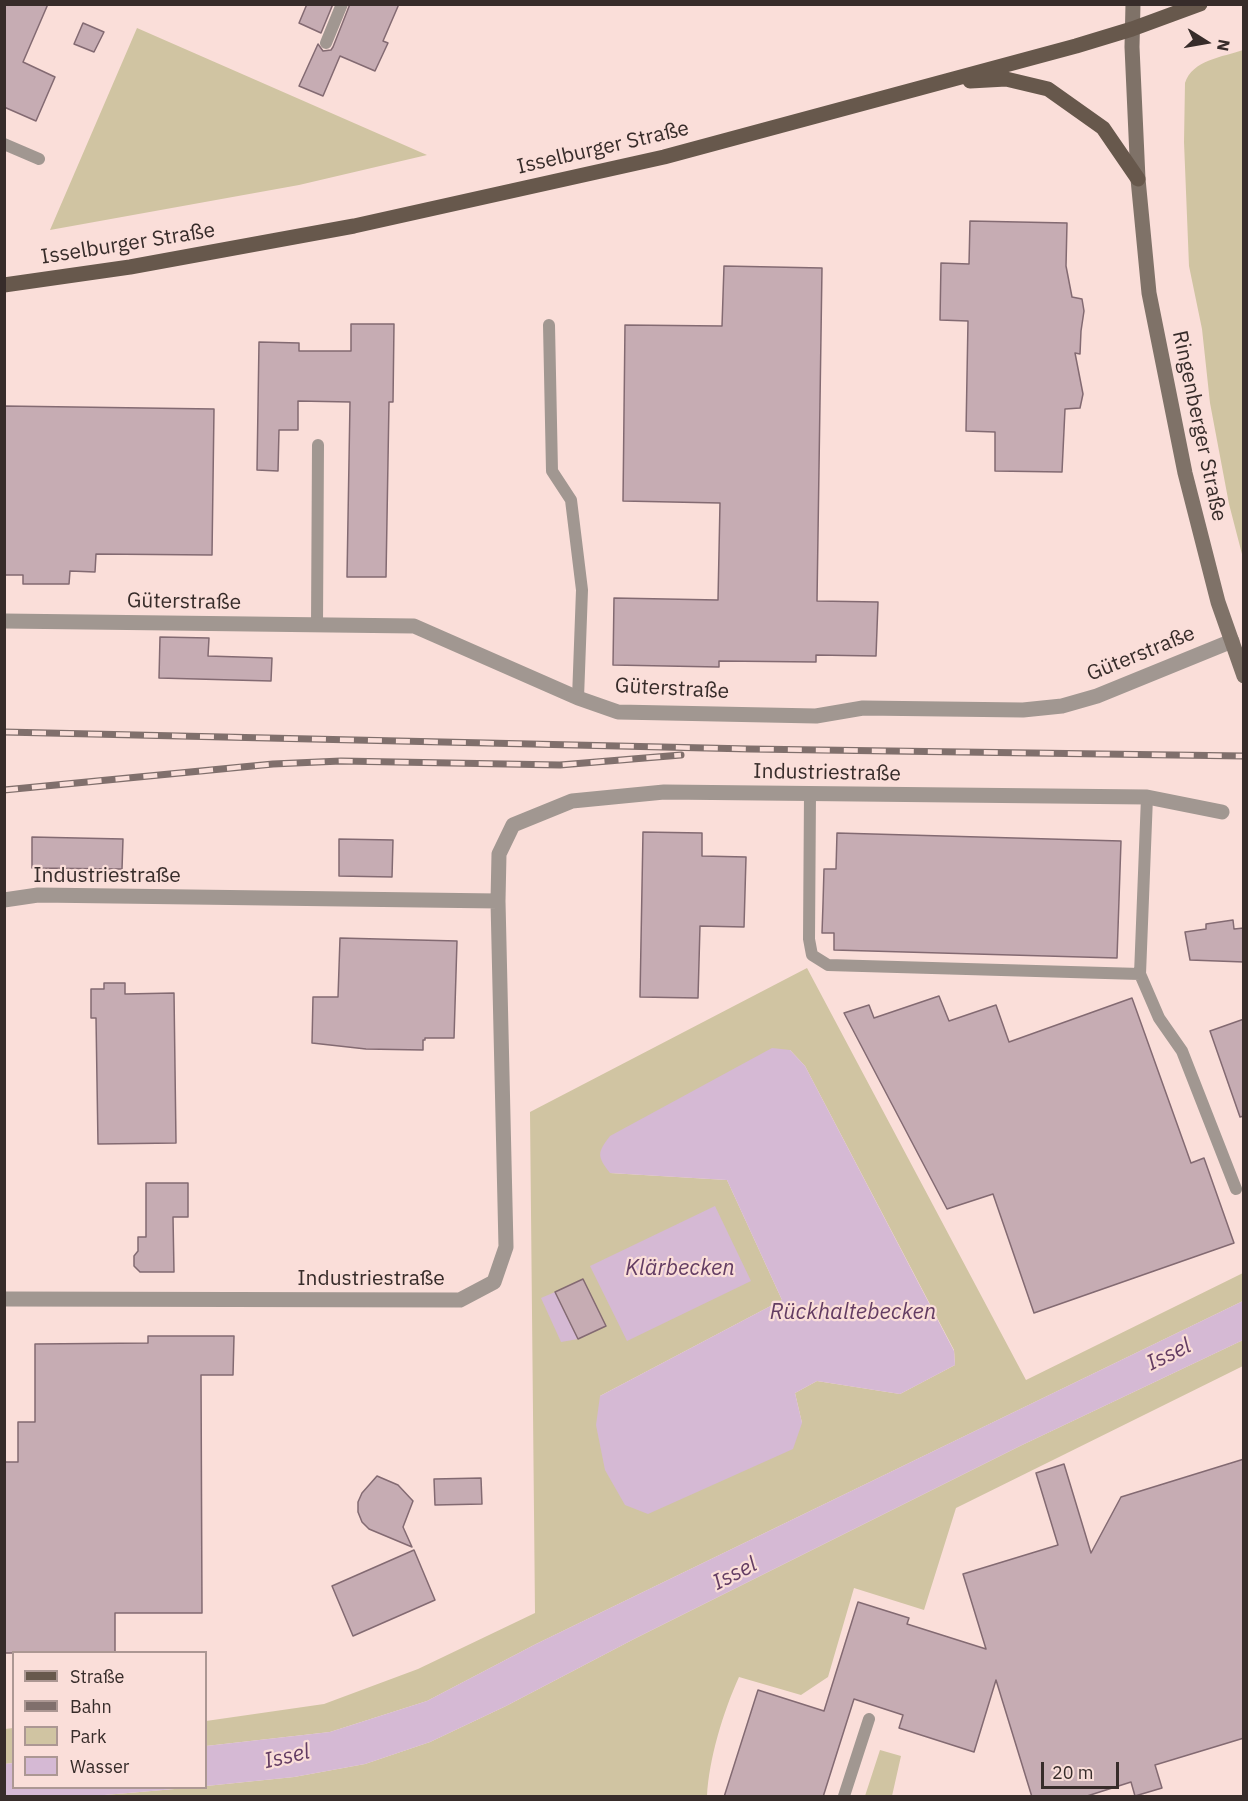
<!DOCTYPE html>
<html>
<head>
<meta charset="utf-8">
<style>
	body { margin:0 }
	#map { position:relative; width:1248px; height:1801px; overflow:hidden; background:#faded9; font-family:"IBM Plex Sans",sans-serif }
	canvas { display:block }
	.frame { position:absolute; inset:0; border:6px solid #372c2a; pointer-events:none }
	.legend { position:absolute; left:12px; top:1651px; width:195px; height:138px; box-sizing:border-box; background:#faded9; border:2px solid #ac9793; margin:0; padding:8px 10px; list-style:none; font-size:18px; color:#372c2a }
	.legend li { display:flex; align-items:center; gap:12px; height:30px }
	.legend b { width:30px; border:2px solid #ac9793 }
	.north { position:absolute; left:1176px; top:12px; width:60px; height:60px; -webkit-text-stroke:4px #faded9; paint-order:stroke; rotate:101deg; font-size:16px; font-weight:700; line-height:24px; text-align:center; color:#372c2a }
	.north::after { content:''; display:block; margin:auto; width:21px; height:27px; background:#372c2a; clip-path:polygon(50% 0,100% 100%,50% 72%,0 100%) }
	.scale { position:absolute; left:1041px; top:1762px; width:78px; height:27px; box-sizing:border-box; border:3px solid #372c2a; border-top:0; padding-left:8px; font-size:18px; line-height:21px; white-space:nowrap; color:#372c2a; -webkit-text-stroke:4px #faded9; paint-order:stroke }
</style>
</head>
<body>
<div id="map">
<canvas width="1248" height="1801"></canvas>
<div class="frame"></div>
<ul class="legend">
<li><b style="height:8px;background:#67584c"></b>Straße</li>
<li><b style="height:8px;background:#806f6c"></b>Bahn</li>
<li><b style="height:16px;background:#d0c4a2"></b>Park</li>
<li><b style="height:16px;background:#d5b9d4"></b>Wasser</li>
</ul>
<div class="north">N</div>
<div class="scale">20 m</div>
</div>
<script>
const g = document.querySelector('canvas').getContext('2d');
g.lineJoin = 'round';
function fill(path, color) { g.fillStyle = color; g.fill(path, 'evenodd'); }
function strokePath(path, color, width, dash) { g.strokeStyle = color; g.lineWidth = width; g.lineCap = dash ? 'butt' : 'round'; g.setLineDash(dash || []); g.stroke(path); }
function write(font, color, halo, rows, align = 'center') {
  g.font = font + ' "IBM Plex Sans",sans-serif'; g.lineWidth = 4.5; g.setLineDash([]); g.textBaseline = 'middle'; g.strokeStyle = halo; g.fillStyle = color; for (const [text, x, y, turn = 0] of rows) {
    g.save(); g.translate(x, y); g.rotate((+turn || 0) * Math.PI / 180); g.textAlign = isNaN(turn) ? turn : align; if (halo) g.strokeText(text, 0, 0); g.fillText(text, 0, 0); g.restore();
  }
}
const green = new Path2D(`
	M 137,28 L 427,155 L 299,185 L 50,230 Z
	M 1243,50 L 1244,50 L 1243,558 L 1229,504 L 1210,403 L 1202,329 L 1189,266 L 1184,142 L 1185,83 C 1192,60 1223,57 1243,50 Z
	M 807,968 L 1026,1380 L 1243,1273 L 1243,1301 L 536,1644 L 427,1701 L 330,1732 L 206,1746 L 206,1721 L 324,1704 L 418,1669 L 535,1613 L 530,1112 ZM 790,1050 L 805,1066 L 954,1350 L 955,1365 L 900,1394 L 817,1381 L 795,1393 L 802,1423 L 600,1396 L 782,1300 L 727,1180 L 610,1173 Z
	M 1243,1340 L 1243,1366 L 956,1508 L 924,1610 L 854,1588 L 828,1677 L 801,1695 L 739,1677 C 723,1712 709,1759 707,1796 L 93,1796 L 186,1788 L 206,1788 L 206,1786 L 294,1777 L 365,1764 L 430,1742 L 506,1706 L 634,1639 L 1020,1446 Z
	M 13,1728 L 13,1763 L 5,1764 L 5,1729 Z
	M 880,1750 L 901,1756 L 892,1796 L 865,1796 Z`);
const water = new Path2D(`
	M 772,1048 L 790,1050 L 805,1066 L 954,1351 L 955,1365 L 900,1394 L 817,1381 L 795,1393 L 802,1423 L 793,1449 L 648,1514 L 625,1505 L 605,1470 L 596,1425 L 600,1396 L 782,1300 L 727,1180 L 610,1173 C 597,1156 597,1153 610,1136 Z
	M 715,1206 L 751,1281 L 627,1341 L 590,1266 Z
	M 555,1292 L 578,1339 L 561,1342 L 541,1298 Z
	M 1243,1301 L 1243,1340 L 1020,1446 L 634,1639 L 506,1706 L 430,1742 L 365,1764 L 294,1777 L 206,1786 L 206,1746 L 330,1732 L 427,1701 L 536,1644 Z
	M 13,1763 L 14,1788 L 186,1788 L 93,1796 L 5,1796 L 5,1764 Z`);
const building = new Path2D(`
	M 4,4 L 48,4 L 23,62 L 55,77 L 36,121 L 4,107 Z
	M 307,4 L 333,4 L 321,33 L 299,23 Z
	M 350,4 L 399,4 L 383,41 L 388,43 L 375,71 L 340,56 L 323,96 L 299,86 L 318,44 L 323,51 L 331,50 L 333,47 Z
	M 83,23 L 104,32 L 94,52 L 74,44 Z
	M 970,221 L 1067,223 L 1066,266 L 1072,297 L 1082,299 L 1084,311 L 1081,331 L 1080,354 L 1075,353 L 1083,394 L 1080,408 L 1065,409 L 1062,472 L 995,471 L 995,432 L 966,431 L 968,321 L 940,320 L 941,263 L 969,264 Z
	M 724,266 L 822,268 L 817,601 L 878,602 L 876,656 L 816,655 L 816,662 L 719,661 L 719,667 L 613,665 L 614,598 L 718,600 L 720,503 L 623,501 L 625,325 L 722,326 Z
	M 351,324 L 394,324 L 393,402 L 389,402 L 386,577 L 347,577 L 350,402 L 298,401 L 298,430 L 279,430 L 278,471 L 257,470 L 259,342 L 299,343 L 299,351 L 351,351 Z
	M 4,406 L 214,409 L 212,555 L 96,554 L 95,572 L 70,571 L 69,584 L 23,584 L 23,575 L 4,575 Z
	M 160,637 L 209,638 L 208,656 L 272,658 L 271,681 L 159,678 Z
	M 643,832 L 702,833 L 702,856 L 746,857 L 744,927 L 700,926 L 698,998 L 640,997 Z
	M 837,833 L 1121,841 L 1117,958 L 834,950 L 834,933 L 822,933 L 823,904 L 824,869 L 836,869 Z
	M 32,837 L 123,839 L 122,869 L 32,868 Z
	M 339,839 L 393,840 L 392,877 L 339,876 Z
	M 1233,920 L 1234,929 L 1244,928 L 1244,962 L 1190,960 L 1185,932 L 1206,929 L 1206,924 Z
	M 340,938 L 457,941 L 454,1038 L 425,1038 L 425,1040 L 423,1040 L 423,1050 L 366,1049 L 312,1043 L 313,997 L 338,997 Z
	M 104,983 L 125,983 L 125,994 L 174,993 L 176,1143 L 98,1144 L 96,1018 L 91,1018 L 91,989 L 104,989 Z
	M 939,996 L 949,1021 L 996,1005 L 1009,1042 L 1132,998 L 1191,1163 L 1204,1158 L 1234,1243 L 1034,1313 L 993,1194 L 947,1209 L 844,1013 L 869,1005 L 874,1018 Z
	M 1244,1019 L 1244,1116 L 1240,1117 L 1210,1031 Z
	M 146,1183 L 188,1183 L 188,1217 L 173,1217 L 174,1272 L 140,1272 L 134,1266 L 134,1256 L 138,1251 L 138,1237 L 146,1237 Z
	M 583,1279 L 606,1326 L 578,1339 L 555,1292 Z
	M 148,1336 L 234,1336 L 233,1375 L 201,1375 L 202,1613 L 115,1613 L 115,1653 L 4,1653 L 4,1462 L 18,1462 L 18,1422 L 35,1422 L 35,1344 L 148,1343 Z
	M 1244,1459 L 1244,1738 L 1155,1765 L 1162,1788 L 1135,1796 L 1131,1782 L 1084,1797 L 1032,1797 L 996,1680 L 974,1752 L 899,1728 L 903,1715 L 854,1699 L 823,1797 L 724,1797 L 758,1690 L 824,1711 L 858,1602 L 909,1618 L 907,1624 L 986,1649 L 963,1574 L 1058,1545 L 1036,1473 L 1064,1464 L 1091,1553 L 1121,1497 Z
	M 377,1476 L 398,1485 L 413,1501 L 403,1527 L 412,1547 L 369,1529 L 362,1522 L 358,1512 L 358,1502 L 362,1493 Z
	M 481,1478 L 482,1504 L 435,1505 L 434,1479 Z
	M 414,1550 L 435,1600 L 353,1636 L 332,1586 Z`);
const service = new Path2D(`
	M 326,43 L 342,4
	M 4,144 L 39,159
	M 549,325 L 552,471 L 571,500 L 582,590 L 578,698
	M 317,625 L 318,445
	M 810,793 L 809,939 L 812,955 L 828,965 L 1140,974
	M 1147,797 L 1140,974 L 1159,1018 L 1182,1051 L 1236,1189
	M 844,1796 L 869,1719`);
const minor = new Path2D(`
	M 4,621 L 414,626 L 578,698 L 618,712 L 816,716 L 863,708 L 1023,710 L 1062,706 L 1097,696 L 1232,641
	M 4,900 L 38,895 L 498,901
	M 4,1299 L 460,1300 L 494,1282 L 506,1247 L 498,901 L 499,854 L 513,825 L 572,801 L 664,792 L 1147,797 L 1222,812`);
const secondary = new Path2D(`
	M 1133,4 L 1132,47 L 1138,179 L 1149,293 L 1185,473 L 1218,602 L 1244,676`);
const primary = new Path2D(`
	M 970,81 L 1006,79 L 1048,89 L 1103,128 L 1138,179
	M 4,285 L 130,267 L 354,226 L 664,157 L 1076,46 L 1132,29 L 1200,4`);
const rail = new Path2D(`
	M 4,732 L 750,749 L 1244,756
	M 4,790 L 273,764 L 341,761 L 560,765 L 681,755`);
const streetNames = [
	["Isselburger Straße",603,148,-13],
	["Isselburger Straße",128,244,-9],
	["Ringenberger Straße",1199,426,78],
	["Güterstraße",184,602,1],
	["Güterstraße",1141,654,-22],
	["Güterstraße",672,689,3],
	["Industriestraße",827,773,1],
	["Industriestraße",107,876],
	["Industriestraße",371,1279]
];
const waterNames = [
	["Klärbecken",680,1269],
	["Rückhaltebecken",853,1313],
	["Issel",1169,1355,-26],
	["Issel",735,1574,-27],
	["Issel",287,1757,-13]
];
fill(green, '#d0c4a2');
fill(water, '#d5b9d4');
fill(building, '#c6acb3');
strokePath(building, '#836a72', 1.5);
strokePath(service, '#a19791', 12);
strokePath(minor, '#a19791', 15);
strokePath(secondary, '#7f7268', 15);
strokePath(primary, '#67584c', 15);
strokePath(rail, '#806f6c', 7);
strokePath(rail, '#faded9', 4.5, [14]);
write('21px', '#372c2a', '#faded9', streetNames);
write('italic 22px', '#643d63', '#faded9', waterNames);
</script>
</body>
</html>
